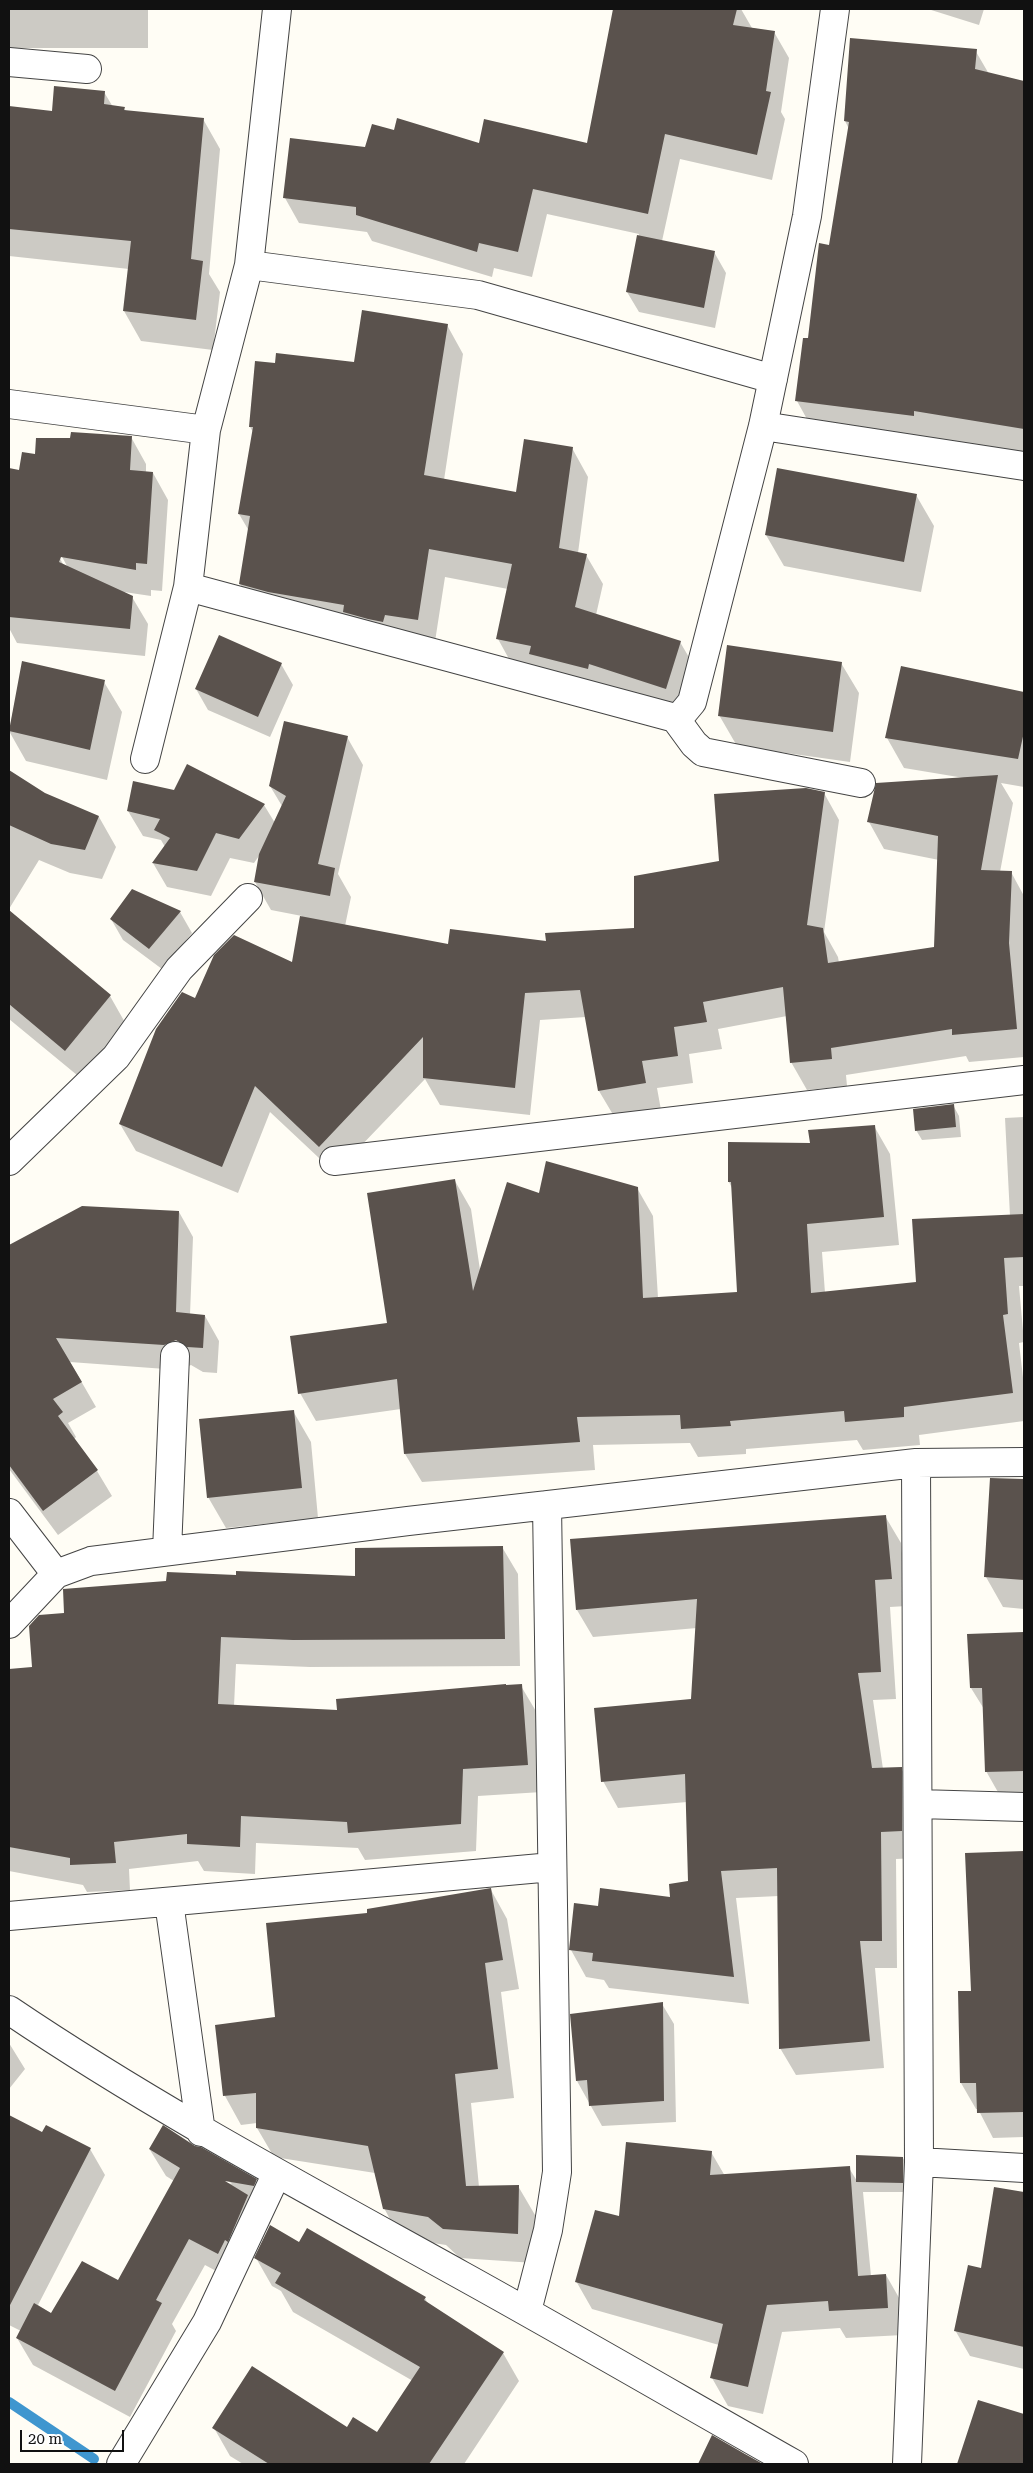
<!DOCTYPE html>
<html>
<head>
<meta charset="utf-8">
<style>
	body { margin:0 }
	#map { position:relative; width:1033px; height:2473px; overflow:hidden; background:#fffdf5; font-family:"Roboto Serif",serif }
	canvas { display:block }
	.frame { position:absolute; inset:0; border:10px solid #111; pointer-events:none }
	.scale { position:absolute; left:20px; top:2430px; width:104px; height:22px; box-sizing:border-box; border:2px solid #111; border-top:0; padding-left:6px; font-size:15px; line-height:18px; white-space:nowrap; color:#111; -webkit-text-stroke:4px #fff; paint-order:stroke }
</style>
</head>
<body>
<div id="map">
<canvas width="1033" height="2473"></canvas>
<div class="frame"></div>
<div class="scale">20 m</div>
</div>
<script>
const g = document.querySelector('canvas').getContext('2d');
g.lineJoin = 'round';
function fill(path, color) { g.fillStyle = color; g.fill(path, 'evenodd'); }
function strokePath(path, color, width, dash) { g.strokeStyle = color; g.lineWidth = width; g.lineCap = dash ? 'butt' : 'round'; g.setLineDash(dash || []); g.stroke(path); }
const shadow = new Path2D(`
	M 9,9 L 148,9 L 148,48 L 10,48 Z
	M 682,9 L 741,9 L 752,28 L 774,32 L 789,58 L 781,112 L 785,119 L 772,180 L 680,159 L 662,241 L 714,252 L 726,273 L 715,328 L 639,312 L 627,292 L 639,234 L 547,214 L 532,277 L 494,268 L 492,277 L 372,241 L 367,232 L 299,223 L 285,198 L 395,132 L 480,144 L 588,144 L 678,25 Z
	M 928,9 L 984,9 L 979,25 Z
	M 975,50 L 989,74 L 1024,83 L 1024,455 L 813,430 L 797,401 L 830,246 L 849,129 L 845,121 Z
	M 104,92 L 113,107 L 124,108 L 126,111 L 203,119 L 220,149 L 209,274 L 220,292 L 213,350 L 141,341 L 124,311 L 129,269 L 9,256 L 9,107 L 53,112 Z
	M 447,325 L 463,354 L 444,480 L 517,493 L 572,448 L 588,477 L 578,553 L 586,555 L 603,584 L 596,615 L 680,642 L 697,671 L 682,717 L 514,668 L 498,639 L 508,589 L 445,577 L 434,648 L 257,613 L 240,584 L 249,531 L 239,514 L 253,432 L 250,427 L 276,365 L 355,363 Z
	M 131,437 L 146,464 L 146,472 L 153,473 L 168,500 L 162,591 L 151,590 L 151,596 L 124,592 L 132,597 L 148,624 L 145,656 L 17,643 L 9,628 L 9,469 L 20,471 L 36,456 ZM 59,551 L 67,566 L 64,566 L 57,553 Z
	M 916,495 L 934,526 L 921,592 L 784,566 L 766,535 Z
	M 23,663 L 104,682 L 122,712 L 107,780 L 26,761 L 9,731 Z
	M 841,663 L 859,693 L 850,762 L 737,746 L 719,715 Z
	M 281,664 L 293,685 L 270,737 L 208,710 L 196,689 Z
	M 902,667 L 1024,694 L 1024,787 L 1001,783 L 1013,803 L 1000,872 L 1011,872 L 1024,896 L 1024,1057 L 969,1062 L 966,1056 L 846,1075 L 847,1086 L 807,1090 L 791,1062 L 787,1016 L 718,1029 L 722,1049 L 689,1054 L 693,1083 L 657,1088 L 661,1110 L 615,1118 L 599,1091 L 586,1017 L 540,1020 L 530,1115 L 440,1105 L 425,1079 L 335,1173 L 270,1112 L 238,1193 L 136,1151 L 120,1124 L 196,999 L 293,963 L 302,916 L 271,910 L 255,882 L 261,853 L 254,863 L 230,858 L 211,896 L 167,887 L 153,863 L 165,847 L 161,840 L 143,836 L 128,811 L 175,791 L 187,766 L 264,805 L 275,823 L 282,806 L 270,786 L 347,737 L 363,765 L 338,874 L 351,897 L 345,926 L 449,946 L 547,943 L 635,929 L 720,862 L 824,793 L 839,820 L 824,932 L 838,957 L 839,963 L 935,948 L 939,860 L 884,849 L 869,822 L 964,778 L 904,768 L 887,738 Z
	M 9,771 L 45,794 L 99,817 L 116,847 L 102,879 L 70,873 L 39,860 L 9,909 Z
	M 9,912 L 110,996 L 127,1026 L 83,1080 L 9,1019 Z
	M 180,912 L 192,933 L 162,969 L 123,940 L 111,919 Z
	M 953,1105 L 959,1116 L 961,1137 L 922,1140 L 916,1130 Z
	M 1024,1117 L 1024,1286 L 1019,1286 L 1024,1342 L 1019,1343 L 1024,1386 L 1024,1421 L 919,1435 L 920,1445 L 863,1450 L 857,1440 L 746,1449 L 746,1454 L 698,1457 L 690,1443 L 593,1445 L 595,1470 L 422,1482 L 405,1454 L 401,1409 L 316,1421 L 300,1393 L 389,1324 L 455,1181 L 471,1209 L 480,1270 L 540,1194 L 637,1188 L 653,1216 L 658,1298 L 738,1293 L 732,1188 L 729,1182 L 729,1144 L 811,1144 L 874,1126 L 890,1154 L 899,1245 L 822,1252 L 825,1293 L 917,1283 L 1010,1216 L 1005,1118 Z
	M 83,1208 L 179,1212 L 193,1237 L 190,1315 L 205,1316 L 219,1341 L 217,1373 L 203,1372 L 191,1365 L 179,1370 L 70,1362 L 96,1407 L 68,1423 L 76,1437 L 74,1439 L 97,1471 L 112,1496 L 58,1535 L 9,1469 L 9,1247 Z
	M 293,1411 L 311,1442 L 318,1518 L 226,1528 L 208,1497 Z
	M 991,1479 L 1024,1481 L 1024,1609 L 1003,1607 L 986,1577 Z
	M 885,1516 L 901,1543 L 907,1606 L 890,1607 L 896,1699 L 873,1700 L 883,1769 L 901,1768 L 917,1796 L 917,1858 L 896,1859 L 897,1968 L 875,1968 L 884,2068 L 796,2075 L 780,2048 L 779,1896 L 736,1898 L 749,2004 L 609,1988 L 604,1980 L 586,1977 L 571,1950 L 575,1904 L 599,1908 L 672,1898 L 690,1882 L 687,1802 L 618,1808 L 603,1781 L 692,1700 L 697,1628 L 593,1637 L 577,1610 Z
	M 502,1547 L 518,1574 L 520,1666 L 310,1667 L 236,1664 L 234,1706 L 339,1711 L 521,1686 L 537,1713 L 542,1792 L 478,1796 L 476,1851 L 365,1860 L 358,1848 L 256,1843 L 255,1874 L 204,1871 L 198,1861 L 129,1869 L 130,1890 L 87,1892 L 83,1885 L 9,1871 L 9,1671 L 34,1668 L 66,1614 L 237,1577 L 357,1577 Z
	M 1024,1633 L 1024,1800 L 1003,1801 L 986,1771 L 984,1709 L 971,1688 L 969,1636 Z
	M 1024,1852 L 1024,2137 L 993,2138 L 978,2109 L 976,2109 L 961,2083 L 959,1993 L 972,1992 L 966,1855 Z
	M 491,1890 L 507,1919 L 519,1989 L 501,1992 L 514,2098 L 471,2103 L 479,2187 L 518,2186 L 535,2215 L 534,2263 L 460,2258 L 446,2245 L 400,2238 L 384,2208 L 375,2173 L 274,2157 L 257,2128 L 257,2123 L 241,2125 L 225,2096 L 216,2026 L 277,2018 L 369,1914 Z
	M 662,2004 L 674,2024 L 676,2122 L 602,2126 L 577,2081 Z
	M 9,2043 L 25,2069 L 9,2089 Z
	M 9,2116 L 43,2134 L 90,2149 L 105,2175 L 38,2305 L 52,2314 L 119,2282 L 174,2181 L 166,2176 L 150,2150 L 194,2147 L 256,2180 L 271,2207 L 233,2280 L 205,2265 L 172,2324 L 176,2331 L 130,2417 L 33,2365 L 17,2338 L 21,2331 L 9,2325 ZM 219,2179 L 229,2181 L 232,2184 L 218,2181 Z
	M 711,2152 L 725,2176 L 849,2168 L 857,2181 L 903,2158 L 909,2168 L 908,2192 L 863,2192 L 871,2276 L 886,2275 L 902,2303 L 903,2335 L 846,2338 L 840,2328 L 782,2332 L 763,2414 L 728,2406 L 712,2378 L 719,2345 L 592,2309 L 576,2281 L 620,2218 Z
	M 995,2188 L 1024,2193 L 1024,2369 L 970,2356 L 955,2330 L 982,2270 Z
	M 299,2244 L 425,2298 L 428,2304 L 503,2353 L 519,2381 L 464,2464 L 243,2464 L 230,2456 L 214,2428 L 347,2429 L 378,2434 L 413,2381 L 293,2312 L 281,2291 L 272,2286 L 256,2258 Z
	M 978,2401 L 1024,2416 L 1024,2464 L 959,2464 Z
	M 751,2459 L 754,2464 L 702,2464 L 701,2461 Z`);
const stream = new Path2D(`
	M 9,2402 L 94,2459`);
const building = new Path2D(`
	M 613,9 L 737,9 L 733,25 L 775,31 L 766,91 L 771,92 L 757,155 L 665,134 L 648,214 L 533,189 L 518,252 L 479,243 L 477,252 L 356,215 L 356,207 L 283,198 L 290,138 L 365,147 L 372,124 L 394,130 L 397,118 L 479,143 L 484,119 L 587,143 Z
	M 850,38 L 977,49 L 975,69 L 1024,81 L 1024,429 L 914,411 L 914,416 L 795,401 L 803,338 L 808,338 L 819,243 L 829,245 L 849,122 L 844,121 Z
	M 54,86 L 105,91 L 104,104 L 125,107 L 124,110 L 204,118 L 191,259 L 203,261 L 196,320 L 123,311 L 131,241 L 9,229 L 9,106 L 52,111 Z
	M 637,235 L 715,251 L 704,308 L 626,292 Z
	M 362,310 L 448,324 L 424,475 L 516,492 L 524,439 L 573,447 L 559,548 L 587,554 L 575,607 L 681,641 L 666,689 L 589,664 L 588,669 L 529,654 L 531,646 L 496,639 L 512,564 L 429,549 L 418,620 L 385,615 L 383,622 L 368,619 L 343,612 L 344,605 L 268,592 L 239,584 L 250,516 L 238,514 L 253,427 L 249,427 L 255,361 L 275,363 L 276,353 L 354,362 Z
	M 71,432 L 132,436 L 130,470 L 153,472 L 147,564 L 136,563 L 136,570 L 61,557 L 59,562 L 133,596 L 130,629 L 9,617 L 9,468 L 19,470 L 22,452 L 35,454 L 36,438 L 70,438 Z
	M 777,468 L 917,494 L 904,562 L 765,535 Z
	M 219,635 L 282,663 L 258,717 L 195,689 Z
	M 727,645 L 842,662 L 833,732 L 718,716 Z
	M 22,661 L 105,680 L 90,750 L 9,731 Z
	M 901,666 L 1024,692 L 1024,732 L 1018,759 L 885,738 Z
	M 284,721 L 348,736 L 318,864 L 335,868 L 330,896 L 254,882 L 259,854 L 286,796 L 269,786 Z
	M 187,764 L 265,804 L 239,839 L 216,833 L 197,871 L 152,863 L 170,838 L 154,830 L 160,819 L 127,811 L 133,781 L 174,790 Z
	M 9,770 L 45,793 L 99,816 L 85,850 L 51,844 L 9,825 Z
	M 998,775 L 981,870 L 1012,871 L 1009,943 L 1017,1029 L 952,1035 L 952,1029 L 831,1048 L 832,1059 L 790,1063 L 783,987 L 703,1002 L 707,1022 L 674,1027 L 678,1056 L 642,1061 L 646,1083 L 598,1091 L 580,990 L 525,993 L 515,1088 L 423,1078 L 423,1037 L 319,1147 L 255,1086 L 222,1167 L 119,1124 L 156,1029 L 182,992 L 195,998 L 214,955 L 234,935 L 292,962 L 300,916 L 448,944 L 450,929 L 546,941 L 545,933 L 634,928 L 634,876 L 719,861 L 714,794 L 806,788 L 825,792 L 807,925 L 823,928 L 828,963 L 934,947 L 938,836 L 867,822 L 876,783 Z
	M 132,889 L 181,911 L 149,949 L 110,919 Z
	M 9,910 L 111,995 L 65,1051 L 9,1004 Z
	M 954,1104 L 956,1127 L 915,1131 L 913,1109 Z
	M 875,1125 L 884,1217 L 807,1224 L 811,1293 L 916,1282 L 912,1219 L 1024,1214 L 1024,1257 L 1004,1258 L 1008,1314 L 1003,1315 L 1013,1393 L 904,1407 L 904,1417 L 845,1422 L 844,1411 L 730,1421 L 731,1426 L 681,1429 L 680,1415 L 577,1417 L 580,1442 L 404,1454 L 397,1379 L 298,1394 L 290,1336 L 387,1323 L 367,1193 L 455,1179 L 473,1291 L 507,1182 L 539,1193 L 546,1161 L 638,1187 L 643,1298 L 737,1292 L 731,1182 L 728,1182 L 728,1142 L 810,1143 L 808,1130 Z
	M 82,1206 L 179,1211 L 176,1312 L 205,1315 L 203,1348 L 187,1347 L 176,1340 L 164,1345 L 56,1338 L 82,1382 L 53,1399 L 63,1412 L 58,1416 L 98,1470 L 43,1511 L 9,1465 L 9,1245 Z
	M 294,1410 L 302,1488 L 207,1498 L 199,1419 Z
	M 990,1478 L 1024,1479 L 1024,1580 L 984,1577 Z
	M 886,1515 L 892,1579 L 875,1580 L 881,1672 L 858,1673 L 872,1768 L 902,1767 L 902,1831 L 881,1832 L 882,1941 L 860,1941 L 870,2041 L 779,2049 L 777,1868 L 721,1871 L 734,1977 L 592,1961 L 593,1953 L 569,1950 L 574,1903 L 598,1906 L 600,1888 L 670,1897 L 669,1884 L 688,1881 L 685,1774 L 601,1782 L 594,1708 L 691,1699 L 697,1599 L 576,1610 L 570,1539 Z
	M 503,1546 L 505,1639 L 293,1640 L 221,1637 L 218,1704 L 337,1710 L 336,1699 L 506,1684 L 506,1685 L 522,1684 L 528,1765 L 463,1769 L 461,1824 L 348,1833 L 347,1822 L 241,1816 L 240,1847 L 187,1844 L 187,1834 L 114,1842 L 116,1863 L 70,1865 L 70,1858 L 9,1847 L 9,1669 L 32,1667 L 29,1626 L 39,1615 L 64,1613 L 63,1589 L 166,1581 L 167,1572 L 236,1575 L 236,1571 L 355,1576 L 355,1548 Z
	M 1024,1632 L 1024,1771 L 985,1772 L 982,1688 L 970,1688 L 967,1634 Z
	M 1024,1851 L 1024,2112 L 977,2113 L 976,2083 L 960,2083 L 958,1991 L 971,1991 L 965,1853 Z
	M 491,1888 L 503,1960 L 485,1963 L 498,2069 L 455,2074 L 466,2186 L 519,2185 L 518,2234 L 443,2229 L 428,2217 L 383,2209 L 368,2146 L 256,2128 L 256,2093 L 223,2096 L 215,2025 L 275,2017 L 266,1923 L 367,1913 L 367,1909 Z
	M 663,2002 L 664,2101 L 589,2106 L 587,2080 L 576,2081 L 570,2014 Z
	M 9,2115 L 42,2132 L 46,2125 L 91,2148 L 9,2307 Z
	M 163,2125 L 195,2146 L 201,2147 L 257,2179 L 254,2186 L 225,2181 L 248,2195 L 228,2242 L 225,2240 L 218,2254 L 189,2239 L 156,2300 L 162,2303 L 115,2391 L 16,2338 L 34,2303 L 51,2313 L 82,2261 L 118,2280 L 180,2168 L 149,2149 Z
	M 626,2142 L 712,2151 L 710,2175 L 850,2166 L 858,2276 L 886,2274 L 888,2308 L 829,2311 L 828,2301 L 767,2305 L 748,2387 L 710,2378 L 723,2324 L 575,2282 L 595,2210 L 619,2216 Z
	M 856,2155 L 903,2157 L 903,2183 L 856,2182 Z
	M 994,2187 L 1024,2192 L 1024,2347 L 954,2331 L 968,2265 L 981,2268 Z
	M 270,2225 L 299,2242 L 307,2228 L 426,2297 L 424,2300 L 504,2352 L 429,2464 L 269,2464 L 212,2428 L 252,2366 L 347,2427 L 353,2417 L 377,2432 L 420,2367 L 275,2283 L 281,2273 L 254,2258 Z
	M 978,2400 L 1024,2414 L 1024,2464 L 957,2464 Z
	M 712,2435 L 745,2454 L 763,2464 L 698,2464 Z`);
const minor = new Path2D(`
	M 9,62 L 87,69
	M 249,265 L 478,295 L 773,379
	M 9,404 L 206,430 L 188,587 L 145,759
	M 763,426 L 1024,466
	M 206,430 L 249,265 L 277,9
	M 188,587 L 675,718 L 682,714 L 692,702 L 763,426 L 807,216 L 835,9
	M 675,718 L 694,744 L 703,752 L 861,783
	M 9,1161 L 116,1057 L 179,969 L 248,898
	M 334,1161 L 1024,1080
	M 9,1513 L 56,1574
	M 167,1551 L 175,1356
	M 9,1624 L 56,1574 L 91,1561 L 408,1521 L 916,1463 L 1024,1462
	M 918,1804 L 1024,1807
	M 169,1902 L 201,2132
	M 9,1916 L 552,1867
	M 9,2010 C 154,2108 308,2190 461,2275 C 573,2337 683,2401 794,2464
	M 919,2162 L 1024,2168
	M 527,2311 L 548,2230 L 557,2172 L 547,1505
	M 121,2464 L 207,2322 L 277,2173
	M 907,2464 L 919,2162 L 916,1463`);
fill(shadow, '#0003');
strokePath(stream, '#3f96cf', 10);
fill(building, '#5a524d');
strokePath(minor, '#444', 30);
strokePath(minor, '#fff', 28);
</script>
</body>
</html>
